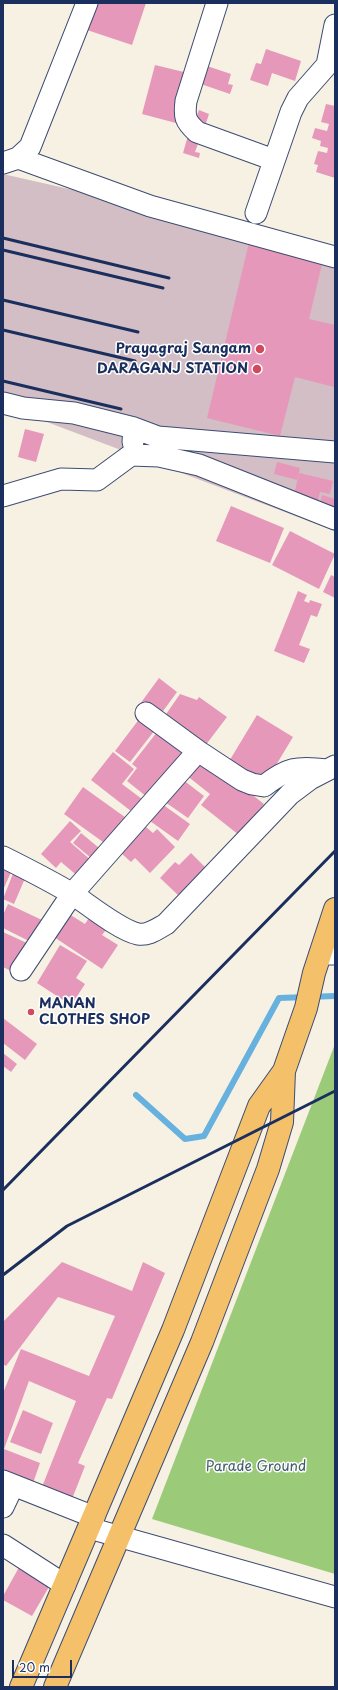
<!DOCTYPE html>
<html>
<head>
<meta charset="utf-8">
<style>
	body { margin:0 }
	#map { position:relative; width:338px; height:1690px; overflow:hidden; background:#f7f1e3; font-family:"Playpen Sans",sans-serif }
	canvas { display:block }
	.frame { position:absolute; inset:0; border:4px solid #1b2f5e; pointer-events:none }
	.scale { position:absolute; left:12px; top:1660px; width:60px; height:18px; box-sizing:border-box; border:2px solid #1b2f5e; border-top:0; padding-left:5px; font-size:12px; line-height:14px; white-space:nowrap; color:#1b2f5e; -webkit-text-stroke:3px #fff; paint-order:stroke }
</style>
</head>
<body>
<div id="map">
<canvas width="338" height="1690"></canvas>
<div class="frame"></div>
<div class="scale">20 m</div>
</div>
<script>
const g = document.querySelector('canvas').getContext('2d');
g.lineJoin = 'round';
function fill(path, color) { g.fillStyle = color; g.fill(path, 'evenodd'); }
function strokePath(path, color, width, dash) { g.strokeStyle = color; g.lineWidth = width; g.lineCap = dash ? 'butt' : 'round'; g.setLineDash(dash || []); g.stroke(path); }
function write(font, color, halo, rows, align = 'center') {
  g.font = font + ' "Playpen Sans",sans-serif'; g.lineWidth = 3; g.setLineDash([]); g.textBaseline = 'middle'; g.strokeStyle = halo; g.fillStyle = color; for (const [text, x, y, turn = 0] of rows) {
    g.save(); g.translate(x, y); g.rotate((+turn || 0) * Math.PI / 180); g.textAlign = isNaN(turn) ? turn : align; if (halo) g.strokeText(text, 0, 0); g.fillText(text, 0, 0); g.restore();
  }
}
const industrial = new Path2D(`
	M 3,174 L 223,224 L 335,254 L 335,531 L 39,419 L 3,409 Z`);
const green = new Path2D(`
	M 335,1044 L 335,1574 L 152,1519 Z`);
const stream = new Path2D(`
	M 136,1095 L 185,1139 L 204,1136 L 279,998 L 335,996`);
const building = new Path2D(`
	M 93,3 L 146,3 L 132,45 L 84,29 Z
	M 266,49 L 301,61 L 295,81 L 272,73 L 268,86 L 250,80 L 256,63 L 261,64 Z
	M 201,64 L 231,74 L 228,84 L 233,85 L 230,94 L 195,82 Z
	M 155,65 L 188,73 L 176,123 L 142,114 Z
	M 326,104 L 335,106 L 335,178 L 316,172 L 318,165 L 314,164 L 318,151 L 327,153 L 328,148 L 320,146 L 321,141 L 312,138 L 315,128 L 327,131 L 329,124 L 321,122 Z
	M 199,110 L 209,114 L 204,129 L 193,125 Z
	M 189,132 L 199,141 L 195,152 L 200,153 L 199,158 L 183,153 Z
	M 251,234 L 308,248 L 305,260 L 322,264 L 309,319 L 335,325 L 334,387 L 295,377 L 280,436 L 207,418 Z
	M 25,429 L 44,434 L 36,462 L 18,457 Z
	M 277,462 L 300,468 L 297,480 L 274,474 Z
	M 299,473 L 333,481 L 330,494 L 320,492 L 318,501 L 294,495 Z
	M 322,495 L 335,499 L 335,513 L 319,508 Z
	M 231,506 L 284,528 L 270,563 L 216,541 Z
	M 290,531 L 335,554 L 319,589 L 272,565 Z
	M 331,575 L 335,577 L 335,598 L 323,592 Z
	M 298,591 L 307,595 L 304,601 L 309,603 L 310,600 L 322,604 L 317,617 L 311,615 L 299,645 L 310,649 L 304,663 L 274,651 Z
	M 159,678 L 177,692 L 158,718 L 140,704 Z
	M 180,694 L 197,700 L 199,697 L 227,717 L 205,746 L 162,720 Z
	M 257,715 L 293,737 L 264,785 L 228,763 Z
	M 140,718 L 155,730 L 130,762 L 115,751 Z
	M 161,727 L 191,751 L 152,801 L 127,781 L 137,768 L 132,764 Z
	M 113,752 L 134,769 L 122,784 L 146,802 L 136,815 L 91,780 Z
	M 202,755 L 264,804 L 239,835 L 201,805 L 210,794 L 186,775 Z
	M 182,779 L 204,796 L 188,818 L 165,802 Z
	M 83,787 L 129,820 L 110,847 L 64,814 Z
	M 162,804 L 190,824 L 178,841 L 150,821 Z
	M 70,821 L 81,831 L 70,842 L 93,862 L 80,878 L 61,862 L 56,868 L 41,854 Z
	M 146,827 L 153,833 L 157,829 L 175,847 L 150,873 L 135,858 L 131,862 L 121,853 Z
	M 81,833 L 104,852 L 96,862 L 73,843 Z
	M 191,853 L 205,867 L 178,895 L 160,878 L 175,862 L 179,865 Z
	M 3,865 L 12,870 L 3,890 Z
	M 14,871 L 26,876 L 14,904 L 3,899 Z
	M 8,904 L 42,920 L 31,942 L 3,928 L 3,915 Z
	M 93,912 L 111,923 L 102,935 L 118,945 L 102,969 L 54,937 L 69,914 L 85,924 Z
	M 3,932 L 29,944 L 15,973 L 3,967 Z
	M 60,945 L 87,961 L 76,978 L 85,984 L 74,1001 L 66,995 L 63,1000 L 37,983 Z
	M 3,1018 L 37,1044 L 25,1060 L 3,1043 Z
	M 3,1053 L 17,1064 L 11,1072 L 3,1066 Z
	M 62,1262 L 132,1291 L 143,1262 L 165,1273 L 112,1399 L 107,1398 L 78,1463 L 85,1466 L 70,1504 L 40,1492 L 76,1401 L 29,1381 L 4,1449 L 40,1463 L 32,1486 L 3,1475 L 3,1393 L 21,1349 L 89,1376 L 115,1316 L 58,1297 L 6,1366 L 3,1364 L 3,1322 Z
	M 23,1410 L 53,1423 L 41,1454 L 10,1442 Z
	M 22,1562 L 53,1580 L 32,1616 L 3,1600 L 3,1596 Z`);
const minor = new Path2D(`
	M 217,3 L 186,101 C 184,117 185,121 197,132 L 274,160
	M 18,158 L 150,206 L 335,257
	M 3,163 L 18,158 L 30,147 L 87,3
	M 256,213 L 291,112 L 298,98 L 327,65 L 335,25
	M 3,403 L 23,408 L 74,413 L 134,428 L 133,442
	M 134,428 L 158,437 L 335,452
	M 3,496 L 61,479 L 97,480 L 131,455 L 159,456 L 199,465 L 335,519
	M 146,713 L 198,751 L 242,780 L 252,784 L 264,786 C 287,768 297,766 327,770
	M 3,857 C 27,869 51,881 74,895 C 90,906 120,930 138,934 C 148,936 157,929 166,924 L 290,794 L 310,779 L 335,766
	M 320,954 L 335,954
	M 21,970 L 72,894 L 198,751
	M 3,1481 L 94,1517
	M 3,1507 L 13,1486
	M 89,1528 L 335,1597
	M 3,1545 L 65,1585`);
const major = new Path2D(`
	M 21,1687 L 173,1330 L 259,1106 L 284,1071
	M 55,1687 L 202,1342 L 268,1169 L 282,1122 L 284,1071 L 306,1008 L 314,973 L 335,909`);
const rail = new Path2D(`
	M 3,238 L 169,278
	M 3,250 L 163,288
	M 3,300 L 138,332
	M 3,330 L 135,361
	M 3,381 L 121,409
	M 3,1190 L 335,851
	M 3,1275 L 67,1226 L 335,1091`);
const markers = [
	[260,349,5,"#d1495b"],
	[257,369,5,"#d1495b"],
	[31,1012,4,"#d1495b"]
];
const poiNames = [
	["Prayagraj Sangam",251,349],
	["DARAGANJ STATION",248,369],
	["MANAN",39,1004,"left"],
	["CLOTHES SHOP",39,1020,"left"]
];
const parkNames = [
	["Parade Ground",256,1467]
];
fill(industrial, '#d2bec4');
fill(green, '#9bca79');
strokePath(stream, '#67b1df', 6);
fill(building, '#e698bb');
strokePath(minor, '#3c4c72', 23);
strokePath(major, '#3c4c72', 24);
strokePath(minor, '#fff', 21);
strokePath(major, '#f4c16a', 22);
strokePath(rail, '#1b2f5e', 3);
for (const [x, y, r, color] of markers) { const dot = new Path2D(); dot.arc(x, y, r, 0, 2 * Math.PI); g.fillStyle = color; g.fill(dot); strokePath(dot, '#fff', 1.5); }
write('bold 14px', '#1b2f5e', '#fff', poiNames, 'right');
write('14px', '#415e66', '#fff', parkNames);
</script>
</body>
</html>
